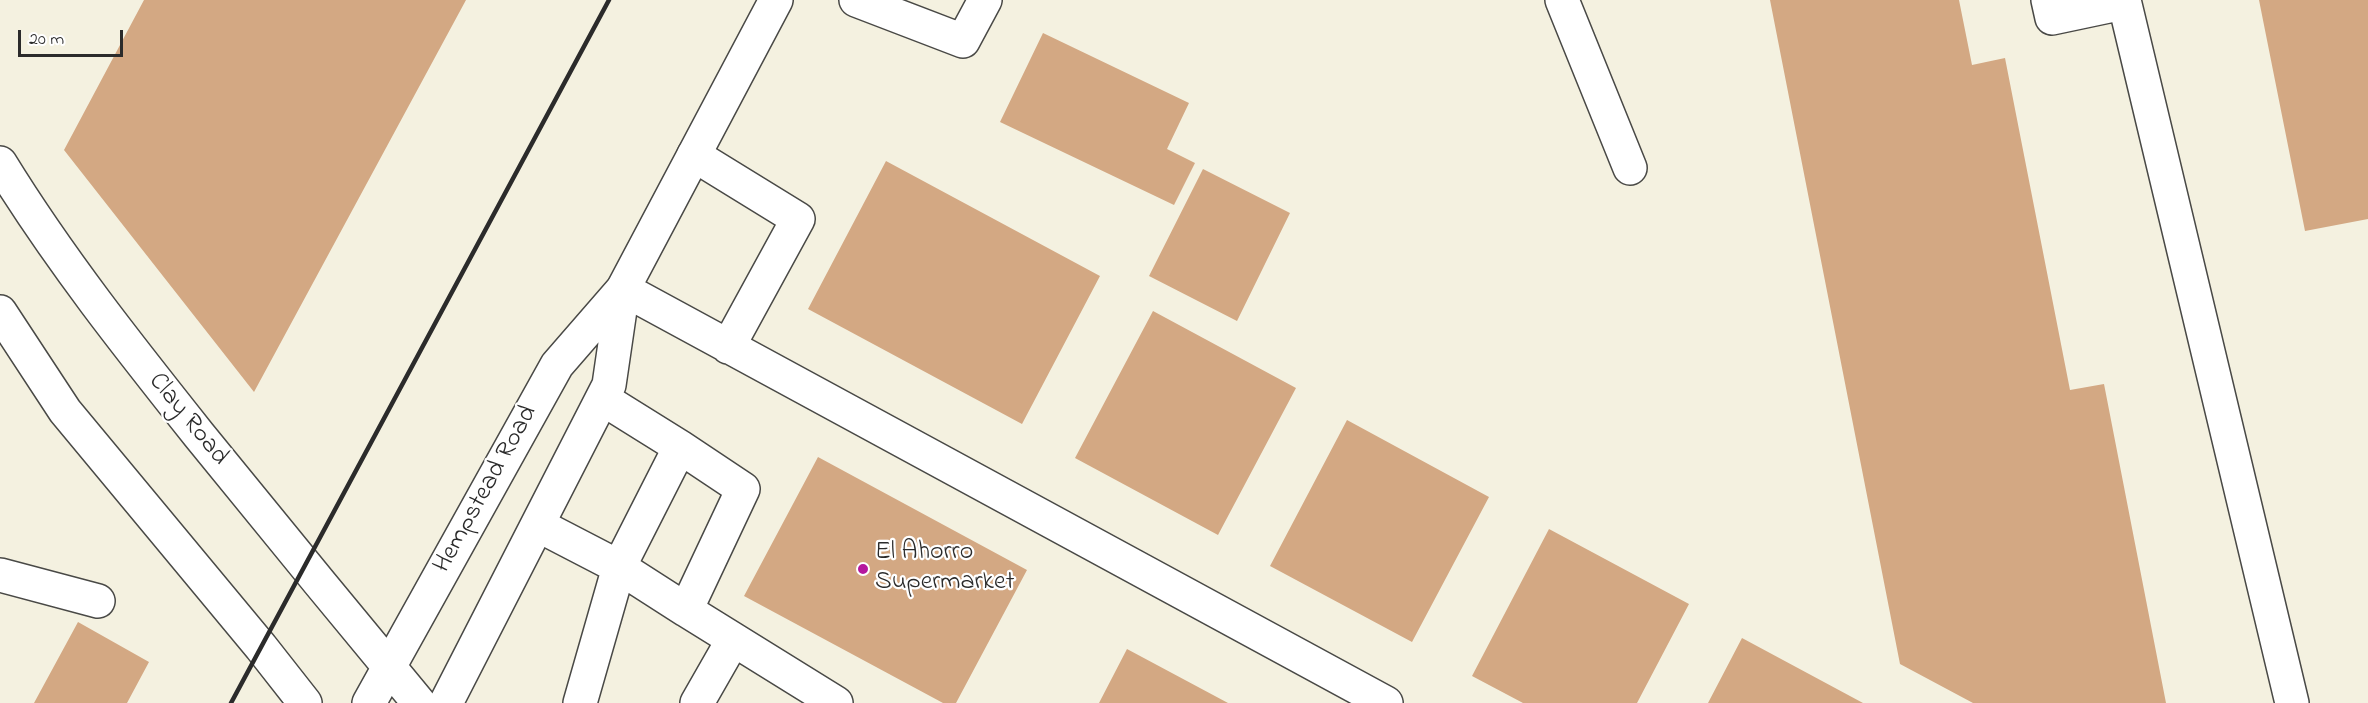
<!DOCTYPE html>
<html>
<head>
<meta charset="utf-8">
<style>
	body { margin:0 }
	#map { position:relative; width:2368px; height:703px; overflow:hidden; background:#f4f1e0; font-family:"Indie Flower",sans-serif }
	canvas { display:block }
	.scale { position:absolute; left:18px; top:30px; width:105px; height:27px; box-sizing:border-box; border:3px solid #2b2b2b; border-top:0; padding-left:8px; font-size:18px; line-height:21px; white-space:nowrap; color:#2b2b2b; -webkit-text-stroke:4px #fff; paint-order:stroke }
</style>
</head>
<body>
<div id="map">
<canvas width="2368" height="703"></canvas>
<div class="scale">20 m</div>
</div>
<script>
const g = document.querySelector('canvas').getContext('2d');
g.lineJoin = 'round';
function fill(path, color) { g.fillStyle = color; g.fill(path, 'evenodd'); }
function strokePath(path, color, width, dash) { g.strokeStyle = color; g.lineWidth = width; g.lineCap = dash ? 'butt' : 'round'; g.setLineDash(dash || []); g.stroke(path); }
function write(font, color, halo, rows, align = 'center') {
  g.font = font + ' "Indie Flower",sans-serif'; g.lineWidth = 4.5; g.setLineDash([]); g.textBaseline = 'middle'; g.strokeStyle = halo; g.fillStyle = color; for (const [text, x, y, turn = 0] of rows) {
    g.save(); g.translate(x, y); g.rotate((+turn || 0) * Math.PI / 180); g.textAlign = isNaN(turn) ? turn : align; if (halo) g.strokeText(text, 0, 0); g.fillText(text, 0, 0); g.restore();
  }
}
const building = new Path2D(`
	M 144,0 L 466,0 L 254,392 L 64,150 Z
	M 1770,0 L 1959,0 L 1972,65 L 2005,58 L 2070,390 L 2104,384 L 2166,703 L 1973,703 L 1900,664 Z
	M 2259,0 L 2368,0 L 2368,219 L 2305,231 Z
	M 1043,33 L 1189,103 L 1167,149 L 1195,163 L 1174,205 L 1000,122 Z
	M 886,161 L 1100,276 L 1022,424 L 808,309 Z
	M 1203,169 L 1290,213 L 1237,321 L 1149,276 Z
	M 1153,311 L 1296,388 L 1218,535 L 1075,458 Z
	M 1347,420 L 1489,497 L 1412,642 L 1270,566 Z
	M 818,457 L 1027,570 L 956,703 L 943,703 L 744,596 Z
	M 1549,529 L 1689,604 L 1637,703 L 1523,703 L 1472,676 Z
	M 78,622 L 149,662 L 127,703 L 34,703 Z
	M 1742,638 L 1863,703 L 1708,703 Z
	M 1127,649 L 1228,703 L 1099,703 Z`);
const minor = new Path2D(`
	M 856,0 L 963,41 L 985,0
	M 1562,0 L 1630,168
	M 2048,0 L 2052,18 L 2123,3
	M 2124,0 L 2292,703
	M 694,155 L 798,219 L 728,347
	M 623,289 L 1386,703
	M 680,447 L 743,489 L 686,610 L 836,703
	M 538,525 L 619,567 L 680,447 L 603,399
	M 0,575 L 98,601
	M 580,703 L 619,567 L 686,610
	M 697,703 L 733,640`);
const major = new Path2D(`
	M 0,163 C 59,259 129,347 199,435 C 272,525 345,614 419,703
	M 0,312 L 65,411 L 261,647 L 305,703
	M 369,703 L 557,365 L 623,289 L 776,0
	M 446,703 L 609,385 L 623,289`);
const rail = new Path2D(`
	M 231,703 L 609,0`);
const markers = [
	[863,569,6,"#b5179e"]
];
const streetNames = [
	["Clay Road",187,420,51],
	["Hempstead Road",487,490,-61]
];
const poiNames = [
	["El Ahorro",875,554],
	["Supermarket",875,584]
];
fill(building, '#d3a883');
strokePath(minor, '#494946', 36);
strokePath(major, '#494946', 36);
strokePath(minor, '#fff', 33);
strokePath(major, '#fff', 33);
strokePath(rail, '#2b2b2b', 4.5);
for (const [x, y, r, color] of markers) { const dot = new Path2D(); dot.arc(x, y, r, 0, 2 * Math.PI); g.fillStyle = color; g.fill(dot); strokePath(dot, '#fff', 2); }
write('26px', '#2b2b2b', '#fff', streetNames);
write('26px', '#2b2b2b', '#fff', poiNames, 'left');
</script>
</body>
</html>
